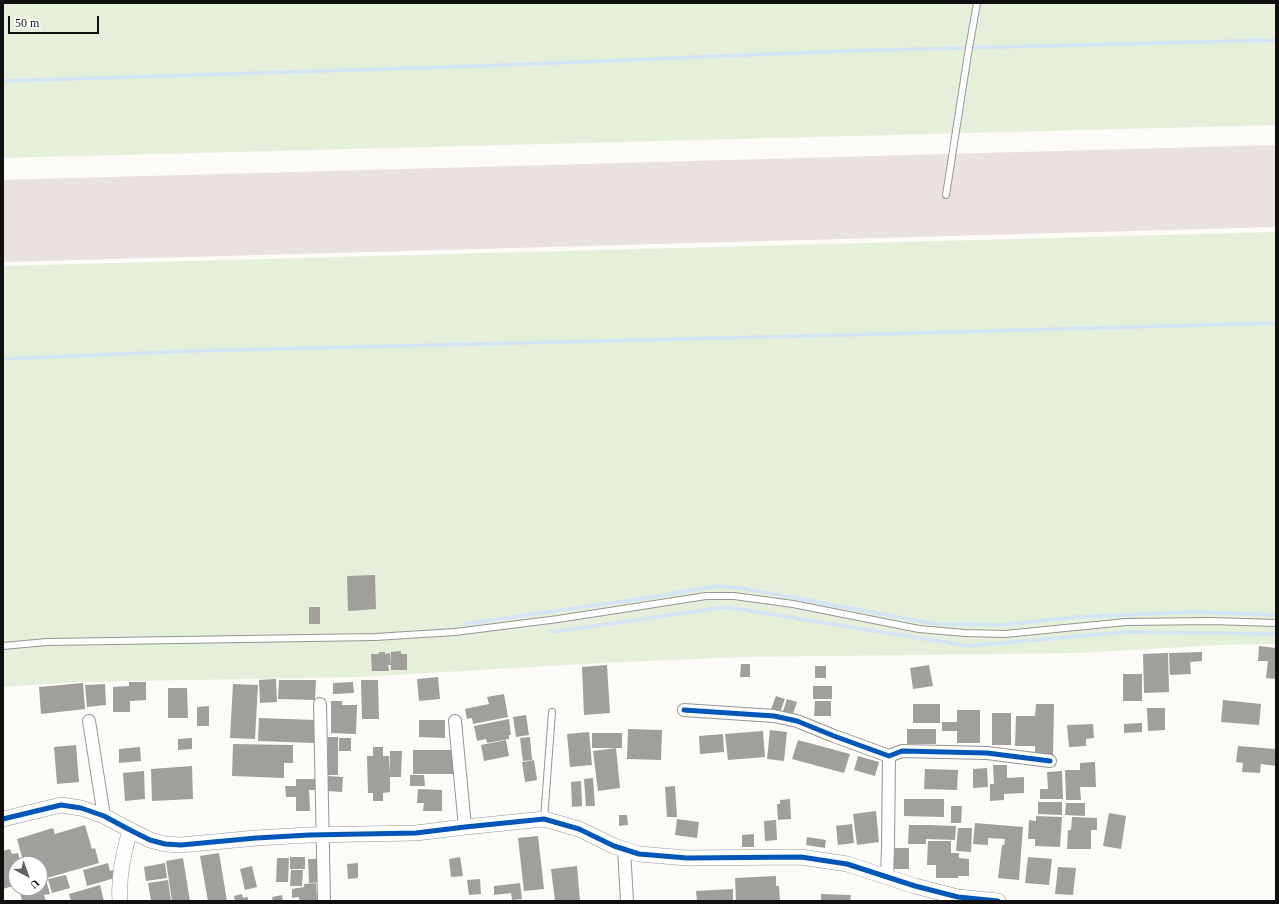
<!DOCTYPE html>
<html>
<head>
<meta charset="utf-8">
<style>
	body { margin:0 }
	#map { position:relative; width:1279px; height:904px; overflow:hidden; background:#fcfbf7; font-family:Georgia,serif }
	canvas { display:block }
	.frame { position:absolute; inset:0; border:4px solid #101010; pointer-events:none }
	.north { position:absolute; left:8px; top:856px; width:40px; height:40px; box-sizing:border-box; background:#fff; border:1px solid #9f9f9f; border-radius:50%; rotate:139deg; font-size:11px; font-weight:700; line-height:16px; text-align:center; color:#101010 }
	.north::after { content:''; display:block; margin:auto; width:14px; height:18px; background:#636261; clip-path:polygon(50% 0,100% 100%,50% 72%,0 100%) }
	.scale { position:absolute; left:8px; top:16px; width:91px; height:18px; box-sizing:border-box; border:2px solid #101010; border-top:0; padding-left:5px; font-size:12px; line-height:14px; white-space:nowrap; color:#101010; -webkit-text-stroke:3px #fff; paint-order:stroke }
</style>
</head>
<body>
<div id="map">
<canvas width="1279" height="904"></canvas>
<div class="frame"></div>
<div class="north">U</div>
<div class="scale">50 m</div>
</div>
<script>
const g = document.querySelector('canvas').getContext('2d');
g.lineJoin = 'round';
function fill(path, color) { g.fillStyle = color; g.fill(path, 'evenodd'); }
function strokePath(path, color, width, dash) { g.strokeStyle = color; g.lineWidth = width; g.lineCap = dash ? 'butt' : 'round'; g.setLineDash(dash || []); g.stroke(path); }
const green = new Path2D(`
	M 3,3 L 1276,3 L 1276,125 L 3,158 Z
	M 1276,232 L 1276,644 L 1219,645 L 1077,653 L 743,657 L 601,663 L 358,677 L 75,682 L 3,687 L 3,266 Z`);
const stream = new Path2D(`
	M 3,81 L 480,66 L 843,51 L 1276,40
	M 3,359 L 190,351 L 843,335 L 1276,323
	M 464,624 L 659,596 L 717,586 L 746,589 L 936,624 L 1001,625 L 1076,617 L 1193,612 L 1276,615
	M 552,632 L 725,607 L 969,646 L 1125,632 L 1276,634`);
const runway = new Path2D(`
	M 3,221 L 1276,186`);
const building = new Path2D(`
	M 375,575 L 376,609 L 348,611 L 347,576 Z
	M 309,607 L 320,607 L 320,624 L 309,624 Z
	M 1259,646 L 1276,648 L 1276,679 L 1266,678 L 1268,661 L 1258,661 Z
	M 401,651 L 401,654 L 407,654 L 407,670 L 391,670 L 391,652 Z
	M 379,652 L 385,652 L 385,654 L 390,653 L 391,665 L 388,665 L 389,671 L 372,671 L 371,654 L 379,654 Z
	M 1202,652 L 1202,661 L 1190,662 L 1191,674 L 1170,675 L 1169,653 Z
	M 1168,653 L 1169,692 L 1144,693 L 1143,654 Z
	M 741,664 L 750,664 L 750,677 L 740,677 Z
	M 607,665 L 610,713 L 584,715 L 582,667 Z
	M 929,665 L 933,686 L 913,689 L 910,668 Z
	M 815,666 L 826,666 L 826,678 L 815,678 Z
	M 1123,674 L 1142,674 L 1142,701 L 1123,701 Z
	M 438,677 L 440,699 L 419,701 L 417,679 Z
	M 276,679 L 277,702 L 260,703 L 259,680 Z
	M 279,680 L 316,680 L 315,700 L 278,699 Z
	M 361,680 L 378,680 L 379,719 L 362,719 Z
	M 129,682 L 146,682 L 146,700 L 130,701 L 130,712 L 113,712 L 113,687 L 129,686 Z
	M 353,682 L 354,693 L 333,694 L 333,683 Z
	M 83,683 L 85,709 L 41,714 L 39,687 Z
	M 105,684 L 106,705 L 87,707 L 85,685 Z
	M 233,684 L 258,685 L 255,739 L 230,738 Z
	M 813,686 L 832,686 L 832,699 L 813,699 Z
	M 168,688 L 187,688 L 188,718 L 168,718 Z
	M 504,694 L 508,717 L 473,724 L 472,718 L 467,719 L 465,709 L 489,704 L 487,697 Z
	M 776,696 L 785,699 L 780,712 L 771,709 Z
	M 787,699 L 797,702 L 792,717 L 782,714 Z
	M 1223,700 L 1261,704 L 1259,725 L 1221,722 Z
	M 331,701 L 342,701 L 342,705 L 357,705 L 356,734 L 331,733 Z
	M 815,701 L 831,701 L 831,716 L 814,716 Z
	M 913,704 L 940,704 L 940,723 L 913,723 Z
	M 1036,704 L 1054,704 L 1053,757 L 1035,757 L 1035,746 L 1015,746 L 1016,716 L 1035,716 Z
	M 209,706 L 209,726 L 197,726 L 197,707 Z
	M 1147,708 L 1165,708 L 1165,730 L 1148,731 Z
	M 957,710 L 980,710 L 980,743 L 957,743 L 957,731 L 942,731 L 942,722 L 957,722 Z
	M 992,713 L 1011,713 L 1011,745 L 992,745 Z
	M 526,715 L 529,735 L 516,737 L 513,717 Z
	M 259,718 L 315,720 L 314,743 L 258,741 Z
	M 509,719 L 511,735 L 509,735 L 509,739 L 487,743 L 486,739 L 477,741 L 474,726 Z
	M 419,720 L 445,720 L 445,738 L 419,737 Z
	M 1142,723 L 1142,732 L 1124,733 L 1124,724 Z
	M 1093,724 L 1094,738 L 1086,739 L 1086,746 L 1069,747 L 1067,725 Z
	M 628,729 L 662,730 L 661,760 L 627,759 Z
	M 907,729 L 936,729 L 936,744 L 907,744 Z
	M 770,730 L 787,732 L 784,761 L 767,759 Z
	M 763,731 L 765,757 L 728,760 L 725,734 Z
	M 589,732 L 592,765 L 570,767 L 567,734 Z
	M 592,733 L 622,733 L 622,748 L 592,748 Z
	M 723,734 L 724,752 L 700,754 L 699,736 Z
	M 328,737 L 338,737 L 338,775 L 328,775 Z
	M 530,737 L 532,760 L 523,761 L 520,738 Z
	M 192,738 L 192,749 L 178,750 L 178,739 Z
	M 339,738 L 351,738 L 351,751 L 339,751 Z
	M 506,740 L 509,756 L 484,761 L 481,745 Z
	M 798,740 L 850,754 L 844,773 L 792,759 Z
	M 233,744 L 293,745 L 293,763 L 284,763 L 284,778 L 232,776 Z
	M 76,745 L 79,782 L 57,784 L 54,747 Z
	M 1238,746 L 1276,749 L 1276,766 L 1261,764 L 1260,773 L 1242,772 L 1243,763 L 1236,762 Z
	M 140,747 L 141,761 L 119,763 L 119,749 Z
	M 373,747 L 383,747 L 383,756 L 389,756 L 390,773 L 390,751 L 402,751 L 401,777 L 390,777 L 390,792 L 383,793 L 383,801 L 373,801 L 373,793 L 368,793 L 367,756 L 373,756 Z
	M 616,748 L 620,788 L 598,791 L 593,751 Z
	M 413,750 L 453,750 L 453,774 L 413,774 Z
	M 858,756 L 879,762 L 875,776 L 854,770 Z
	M 534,760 L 537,780 L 525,782 L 522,762 Z
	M 1095,762 L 1096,787 L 1080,787 L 1081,800 L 1066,800 L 1065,770 L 1080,770 L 1080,763 Z
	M 993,765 L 1007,765 L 1007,778 L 1024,777 L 1024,793 L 1004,794 L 1004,800 L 990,801 L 990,784 L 994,784 Z
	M 192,766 L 193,799 L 152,801 L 151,769 Z
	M 987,768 L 988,787 L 973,788 L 973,769 Z
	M 925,769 L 958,770 L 957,790 L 924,789 Z
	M 144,771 L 145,799 L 125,801 L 123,773 Z
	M 1062,771 L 1063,799 L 1040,799 L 1040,789 L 1048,789 L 1047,772 Z
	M 410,775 L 424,775 L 425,786 L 410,786 Z
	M 328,776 L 343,777 L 342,792 L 327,791 Z
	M 593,778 L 595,806 L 586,806 L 584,779 Z
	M 296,779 L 318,779 L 318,790 L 309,790 L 310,811 L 296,811 L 296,797 L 286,797 L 285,786 L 296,786 Z
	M 581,781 L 582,806 L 572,807 L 571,782 Z
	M 675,786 L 677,817 L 667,817 L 665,787 Z
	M 418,789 L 442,790 L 442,811 L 423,811 L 424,803 L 417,803 Z
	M 790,799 L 791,819 L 778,820 L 777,804 L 780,804 L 780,800 Z
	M 904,799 L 944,799 L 944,817 L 904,816 Z
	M 1038,802 L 1062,802 L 1062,815 L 1038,814 Z
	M 1066,803 L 1085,803 L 1085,816 L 1065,815 Z
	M 951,806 L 962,806 L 961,823 L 951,823 Z
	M 876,811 L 879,842 L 857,845 L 853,814 Z
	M 1109,813 L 1126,816 L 1121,849 L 1103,846 Z
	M 619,815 L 627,815 L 628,825 L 619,826 Z
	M 1036,816 L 1062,817 L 1060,847 L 1035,846 L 1035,839 L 1028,839 L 1029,820 L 1036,821 Z
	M 1072,817 L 1097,818 L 1097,830 L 1091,830 L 1091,849 L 1067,849 L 1068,830 L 1071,830 Z
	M 677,819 L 699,822 L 697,838 L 675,835 Z
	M 776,820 L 777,840 L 765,841 L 764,821 Z
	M 975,823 L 1023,827 L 1019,880 L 998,878 L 1002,845 L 1004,845 L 1005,839 L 988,838 L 988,845 L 973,844 Z
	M 852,824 L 854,843 L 838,845 L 836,826 Z
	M 85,825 L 92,849 L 95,848 L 99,863 L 40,880 L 40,864 L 24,864 L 17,839 L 53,828 L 55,834 Z
	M 909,825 L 927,825 L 927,835 L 927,825 L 956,826 L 955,840 L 926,839 L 926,844 L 908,844 Z
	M 958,828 L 972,828 L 971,852 L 956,851 Z
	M 754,834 L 754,847 L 742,847 L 742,835 Z
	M 538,836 L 544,889 L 524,891 L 518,838 Z
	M 807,837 L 826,840 L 825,848 L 806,845 Z
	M 928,841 L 951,841 L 951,853 L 959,853 L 959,858 L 969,859 L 969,876 L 958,876 L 958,878 L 936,878 L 936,865 L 927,865 Z
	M 891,848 L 909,848 L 909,869 L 890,869 Z
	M 10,849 L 12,854 L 18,853 L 21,864 L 16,864 L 16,885 L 3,889 L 3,851 Z
	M 219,853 L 227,901 L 208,901 L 200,856 Z
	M 290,857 L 305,857 L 305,869 L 290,869 Z
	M 460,857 L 463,876 L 451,877 L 449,859 Z
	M 1028,857 L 1052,859 L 1049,885 L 1025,883 Z
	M 183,858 L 190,901 L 172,901 L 166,861 Z
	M 277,858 L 289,858 L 288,882 L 276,882 Z
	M 308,859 L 320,859 L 321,882 L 309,883 Z
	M 108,863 L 110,871 L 113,870 L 115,878 L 87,886 L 83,870 Z
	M 165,863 L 167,878 L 146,881 L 144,867 Z
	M 358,863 L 358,878 L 348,879 L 347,864 Z
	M 252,866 L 257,887 L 245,890 L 240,869 Z
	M 577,866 L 580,901 L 555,901 L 551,869 Z
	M 1058,867 L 1076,868 L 1073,895 L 1055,894 Z
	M 291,870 L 303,870 L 302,886 L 290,886 Z
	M 66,875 L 70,888 L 52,893 L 48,879 Z
	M 776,876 L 776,886 L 779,886 L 780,901 L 736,901 L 735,878 Z
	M 480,879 L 481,894 L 469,895 L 467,880 Z
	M 46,880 L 50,894 L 44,895 L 46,901 L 22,901 L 19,888 L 40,888 L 40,882 Z
	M 168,880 L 171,901 L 151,901 L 148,883 Z
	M 316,883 L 317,901 L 299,900 L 299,897 L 292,898 L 292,889 L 304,887 L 304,884 Z
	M 520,883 L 522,899 L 512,900 L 511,893 L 494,895 L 494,886 Z
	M 100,885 L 104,901 L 71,901 L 69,894 Z
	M 733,889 L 733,901 L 697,901 L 696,891 Z
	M 242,894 L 243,898 L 248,897 L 248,901 L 235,901 L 234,896 Z
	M 821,894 L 851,895 L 850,901 L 821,901 Z
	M 282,895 L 283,901 L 273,901 L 272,897 Z`);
const service = new Path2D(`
	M 946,195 L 968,54 L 977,3
	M 3,646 L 47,642 L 375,637 L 455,632 L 558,619 L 706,596 L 734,596 L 793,604 L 919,629 L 965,633 L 1005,634 L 1126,622 L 1211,621 L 1276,623
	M 544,819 L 552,712`);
const minor = new Path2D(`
	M 320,704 L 324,901
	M 684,710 L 774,716 L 797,721 L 834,736 L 889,756 L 902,751 L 987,753 L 1050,761
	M 89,721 L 104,816
	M 455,721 L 465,827
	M 624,849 L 627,901
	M 887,877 L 888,847 L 889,756`);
const tertiary = new Path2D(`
	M 3,819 L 61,805 L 81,808 L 104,816 L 130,830 L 150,840 L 165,844 L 181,845 L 256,838 L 309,835 L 416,833 L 465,827 L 544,819 L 579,829 L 614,846 L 639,854 L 687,858 L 801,857 L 847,864 L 915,886 L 958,897 L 998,901
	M 120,901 C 118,877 123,854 130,830`);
const cycleway = new Path2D(`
	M 684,710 L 774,716 L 797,721 L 834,736 L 889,756 L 902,751 L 987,753 L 1050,761
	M 3,819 L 61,805 L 81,808 L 104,816 L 130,830 L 150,840 L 165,844 L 181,845 L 256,838 L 309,835 L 416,833 L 465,827 L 544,819 L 579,829 L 614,846 L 639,854 L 687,858 L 801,857 L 847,864 L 915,886 L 958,897 L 998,901`);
fill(green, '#e5efd9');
strokePath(stream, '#d1e5f3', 3.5);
strokePath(runway, '#eae2df', 82);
fill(building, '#a09f9c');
strokePath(service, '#969694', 8);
strokePath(minor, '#969694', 14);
strokePath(tertiary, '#969694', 16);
strokePath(service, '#fffefe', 6);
strokePath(minor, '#fffefe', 12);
strokePath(tertiary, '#fffefe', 15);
strokePath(cycleway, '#0057b8', 5);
</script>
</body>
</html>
